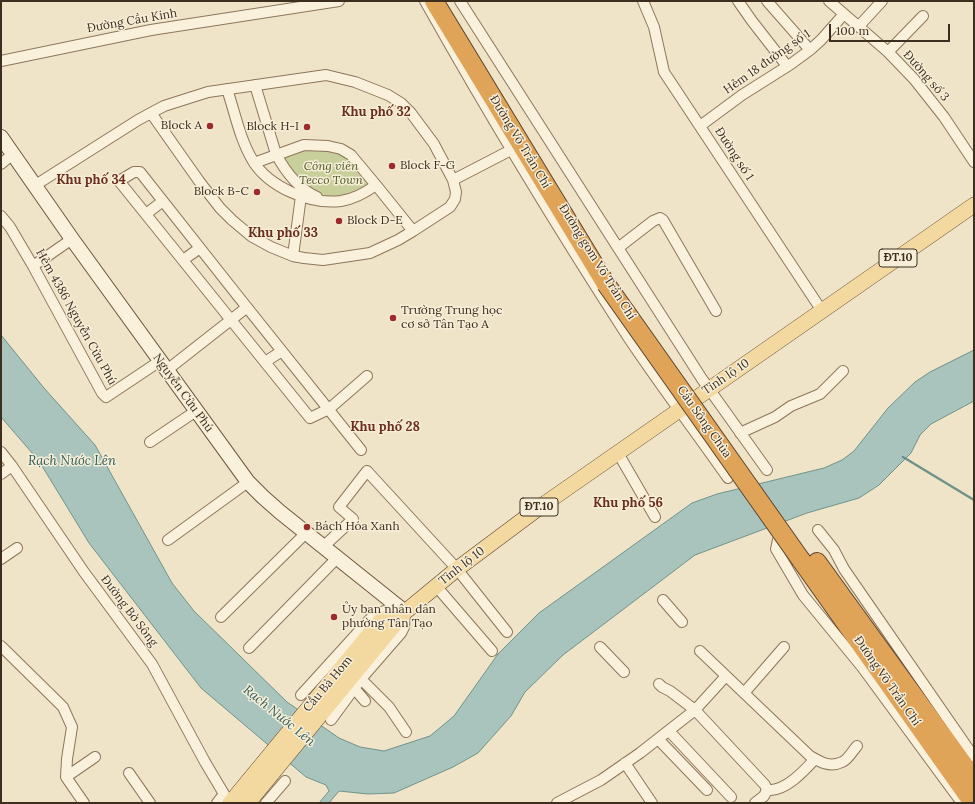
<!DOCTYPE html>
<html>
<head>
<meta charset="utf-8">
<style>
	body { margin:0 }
	#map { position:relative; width:975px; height:804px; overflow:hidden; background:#f0e4c8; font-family:Lora,serif }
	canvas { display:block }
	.frame { position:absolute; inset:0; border:2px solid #3d2e20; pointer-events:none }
	.scale { position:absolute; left:829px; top:24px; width:121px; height:18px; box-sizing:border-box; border:2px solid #3d2e20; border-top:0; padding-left:5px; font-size:12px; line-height:14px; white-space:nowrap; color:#3d2e20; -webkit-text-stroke:3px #f7eed8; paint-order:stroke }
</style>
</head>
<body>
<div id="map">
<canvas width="975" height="804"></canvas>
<div class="frame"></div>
<div class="scale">100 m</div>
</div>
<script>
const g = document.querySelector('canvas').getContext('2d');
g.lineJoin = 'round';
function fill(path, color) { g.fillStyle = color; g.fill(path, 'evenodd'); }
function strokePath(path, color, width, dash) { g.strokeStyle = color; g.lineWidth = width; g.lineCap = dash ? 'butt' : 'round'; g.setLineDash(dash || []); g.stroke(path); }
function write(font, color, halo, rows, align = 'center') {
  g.font = font + ' Lora,serif'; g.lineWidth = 3; g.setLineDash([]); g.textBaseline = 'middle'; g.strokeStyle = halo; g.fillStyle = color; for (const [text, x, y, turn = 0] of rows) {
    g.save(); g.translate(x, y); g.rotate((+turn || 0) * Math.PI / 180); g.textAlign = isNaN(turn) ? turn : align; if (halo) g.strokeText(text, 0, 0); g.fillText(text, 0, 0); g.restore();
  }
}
const green = new Path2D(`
	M 307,150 C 316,150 326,150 336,151 C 349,154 362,173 368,185 C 365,187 362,190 358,192 C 345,199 322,199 310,190 C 300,183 288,167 279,158 Z`);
const water = new Path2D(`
	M 1,335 L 44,388 L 95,445 L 172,583 L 194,611 L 287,702 L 339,738 L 360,747 L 384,751 L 430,736 L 454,716 L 498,654 L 539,613 L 692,503 L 717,494 L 824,468 L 842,460 L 854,451 L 888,408 L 915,382 L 930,372 L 974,350 L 974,401 L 931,424 L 920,435 L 911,453 L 879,485 L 859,498 L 807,513 L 695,555 L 563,655 L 525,692 L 511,716 L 478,753 L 453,767 L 394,793 L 368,794 L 339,791 L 329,803 L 319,803 L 329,791 L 326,785 L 306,777 L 201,688 L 89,543 L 39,461 L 1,417 Z`);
const stream = new Path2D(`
	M 903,457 L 974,500`);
const street = new Path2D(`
	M 425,1 C 489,115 557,227 628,337 C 660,385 695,431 728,478
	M 460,1 L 702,379 L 767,470
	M 643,1 L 654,27 L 664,72 L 822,311
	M 738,1 L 752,21 L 787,66
	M 767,1 L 810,50
	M 829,1 L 888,52 L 914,79 L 944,117 L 974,162
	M 859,26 L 882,1
	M 888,52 L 923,16
	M 1,61 L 151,30 L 339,1
	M 255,85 L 276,154 C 285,171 299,189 317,197
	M 227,89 C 235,113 240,140 253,161 C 269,187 310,205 341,201 C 354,199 365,193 376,185 L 351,155 L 341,149 L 328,146 L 304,145 L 254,163
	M 700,126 L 742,95 L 791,64 L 810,50 L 821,40 L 844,14
	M 1,164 L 13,154
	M 453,180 L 511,150
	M 376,185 L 413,231
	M 34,186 L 138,120 L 164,106 L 208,92 L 326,75 L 355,82 L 388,95 L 401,103 L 411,113 L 434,144 L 453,180 L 456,192 L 455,199 L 450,207 L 413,231 L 398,240 L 370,253 L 323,260 L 304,258 L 293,256 L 271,247 L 251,236 L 232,220 L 220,208 L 199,181 L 151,113
	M 146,214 L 163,201
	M 1,216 L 10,227 L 33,266 L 102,393 L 106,397 L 160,361
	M 618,248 L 653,221 L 660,218 L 663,220 L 716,311
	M 293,256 L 301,196
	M 183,260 L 200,248
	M 33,266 L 72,239
	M 265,362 L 282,351
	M 167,370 L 246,308
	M 740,433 L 775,417 L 791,406 L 820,394 L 843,371
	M 150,442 L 196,411
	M 361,450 C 287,358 213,265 140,172 L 134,172 L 119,181 L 310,418 L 329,409 L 367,376
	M 1,452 L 12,466 L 84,572 L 152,664 L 205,762 L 224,794 L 217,803
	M 618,453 L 655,517
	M 1,474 L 12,466
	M 818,530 L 834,550 L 844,569 L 974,757
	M 168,540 L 248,482
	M 778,540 L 776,549 L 803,595 L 862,667 L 962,803
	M 323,547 L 353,519 L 339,507 L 367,471 L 457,569 L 507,632
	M 1,559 L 17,548
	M 436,586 L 492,651
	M 663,600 L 682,622
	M 221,617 L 306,533
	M 1,646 L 63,707 L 72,727 L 67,759 L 66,777 L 84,803
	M 600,647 L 624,672
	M 249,648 L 337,558
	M 700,651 L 810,756 C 820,762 830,768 842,762 C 848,760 853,750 857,746
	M 361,679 L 389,707 L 406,732
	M 659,684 L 662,687 L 670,691 L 695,710 L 765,785 L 767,790 L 764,796 L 755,803
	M 354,688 L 365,701
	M 744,693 L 784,647
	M 301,695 L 371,618 C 383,610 391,608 405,612 L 404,627 L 401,633 L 361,679 L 331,720
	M 669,731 L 731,797
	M 658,739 L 707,790
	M 625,763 L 652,803
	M 129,773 L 150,803
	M 66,777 L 95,757
	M 767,790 C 785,792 804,771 815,759
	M 266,803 L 285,781
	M 557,803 L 601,780 L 640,753 L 695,710 L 726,676`);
const secondary = new Path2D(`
	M 1,137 L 72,239 L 248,482 L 263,497 L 280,512 L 405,612`);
const primary = new Path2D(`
	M 230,803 L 381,620 L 404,612
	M 248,803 L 405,612 L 457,569 L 540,507 L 974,205`);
const highway = new Path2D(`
	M 434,1 L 606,284
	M 801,560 L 973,803
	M 817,562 L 974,779`);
const highwayBridge = new Path2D(`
	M 606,284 L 801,560`);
const markers = [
	[210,126,4,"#9e2a2b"],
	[307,127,4,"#9e2a2b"],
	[392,166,4,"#9e2a2b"],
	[257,192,4,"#9e2a2b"],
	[339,221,4,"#9e2a2b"],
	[393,318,4,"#9e2a2b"],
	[307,527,4,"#9e2a2b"],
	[334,617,4,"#9e2a2b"]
];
const shields = [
	[898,258,38],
	[539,507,38]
];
const shieldNames = [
	["ĐT.10",898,258],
	["ĐT.10",539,507]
];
const streetNames = [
	["Đường Cầu Kinh",132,21,-10],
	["Hẻm 18 đường số 1",767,62,-35],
	["Đường số 3",926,76,49],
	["Đường Võ Trần Chí",520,142,59],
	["Đường số 1",734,154,57],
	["Đường gom Võ Trần Chí",597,262,58],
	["Hẻm 4386 Nguyễn Cửu Phú",76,317,61],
	["Tỉnh lộ 10",726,377,-34],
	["Nguyễn Cửu Phú",183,393,54],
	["Cầu Sông Chùa",704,422,55],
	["Tỉnh lộ 10",462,566,-38],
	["Đường Bờ Sông",129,611,53],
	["Đường Võ Trần Chí",887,681,55],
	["Cầu Bà Hom",328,684,-50]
];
const poiNames = [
	["Block A",202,126,"right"],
	["Block H-I",299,127,"right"],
	["Block F-G",400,166],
	["Block B-C",249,192,"right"],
	["Block D-E",347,221],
	["Trường Trung học",401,311],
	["cơ sở Tân Tạo A",401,325],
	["Bách Hóa Xanh",315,527],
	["Ủy ban nhân dân",342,610],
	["phường Tân Tạo",342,624]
];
const parkNames = [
	["Công viên",331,167],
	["Tecco Town",331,181]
];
const neighbourhoodNames = [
	["Khu phố 32",376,112],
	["Khu phố 34",91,180],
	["Khu phố 33",283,233],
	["Khu phố 28",385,427],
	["Khu phố 56",628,503]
];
const waterNames = [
	["Rạch Nước Lên",72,461],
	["Rạch Nước Lên",279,716,39]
];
fill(green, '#c9cf9b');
fill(water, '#a9c4bc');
strokePath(water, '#6f938a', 1);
strokePath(stream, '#6f938a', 2.5);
strokePath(street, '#8d765c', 12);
strokePath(secondary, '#6f573f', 16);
strokePath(primary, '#5b4430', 16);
strokePath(highway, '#5b4430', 20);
strokePath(street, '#faf1dc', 10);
strokePath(secondary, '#faf1dc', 14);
strokePath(primary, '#f3d9a0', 15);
strokePath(highway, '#e0a458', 18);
strokePath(highwayBridge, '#5b4430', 20, []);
strokePath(highwayBridge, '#e0a458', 18);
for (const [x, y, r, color] of markers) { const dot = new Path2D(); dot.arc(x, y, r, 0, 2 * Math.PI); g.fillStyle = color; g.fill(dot); strokePath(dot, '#f7eed8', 1.5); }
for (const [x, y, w] of shields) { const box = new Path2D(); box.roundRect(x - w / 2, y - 9, w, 18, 3); g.fillStyle = '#f7eed8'; g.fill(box); strokePath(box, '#3d2e20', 1); }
write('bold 11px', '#3d2e20', null, shieldNames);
write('12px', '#3d2e20', '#f7eed8', streetNames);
write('12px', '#3d2e20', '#f7eed8', poiNames, 'left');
write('italic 12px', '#4d5a26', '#f7eed8', parkNames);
write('bold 13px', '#6b2e1e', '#f7eed8', neighbourhoodNames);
write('italic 13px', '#2f5d5a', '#f7eed8', waterNames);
</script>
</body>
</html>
